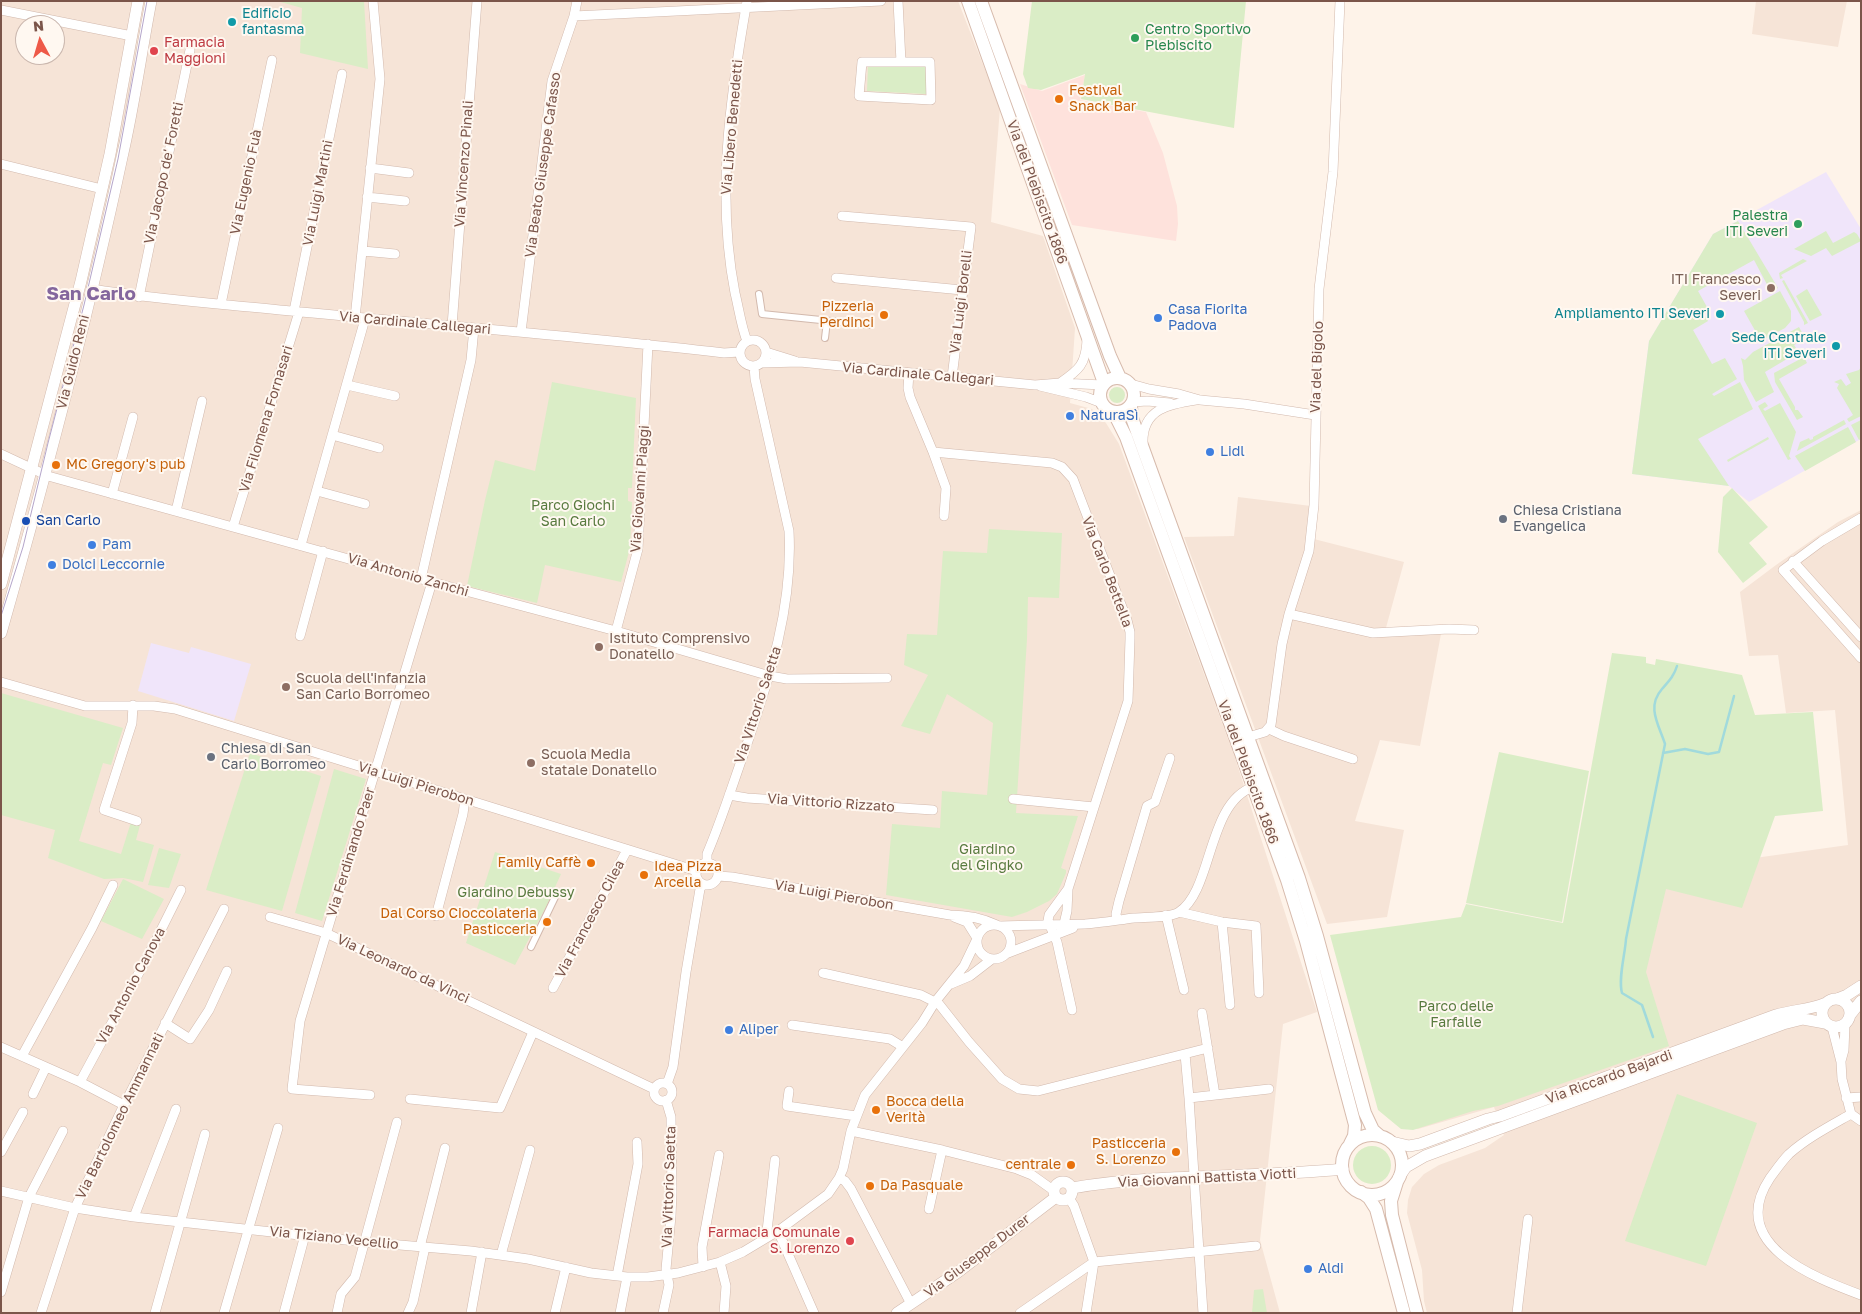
<!DOCTYPE html>
<html>
<head>
<meta charset="utf-8">
<style>
	body { margin:0 }
	#map { position:relative; width:1862px; height:1314px; overflow:hidden; background:#fef3e9; font-family:"Golos Text",sans-serif }
	canvas { display:block }
	.frame { position:absolute; inset:0; border:2px solid #7b554a; pointer-events:none }
	.north { position:absolute; left:15px; top:15px; width:50px; height:50px; box-sizing:border-box; background:#fff8f1; border:1px solid #cab7ae; border-radius:50%; rotate:354deg; font-size:14px; font-weight:700; line-height:20px; text-align:center; color:#7b554a }
	.north::after { content:''; display:block; margin:auto; width:18px; height:22px; background:#ee5948; clip-path:polygon(50% 0,100% 100%,50% 72%,0 100%) }
</style>
</head>
<body>
<div id="map">
<canvas width="1862" height="1314"></canvas>
<div class="frame"></div>
<div class="north">N</div>
</div>
<script>
const g = document.querySelector('canvas').getContext('2d');
g.lineJoin = 'round';
function fill(path, color) { g.fillStyle = color; g.fill(path, 'evenodd'); }
function strokePath(path, color, width, dash) { g.strokeStyle = color; g.lineWidth = width; g.lineCap = dash ? 'butt' : 'round'; g.setLineDash(dash || []); g.stroke(path); }
function write(font, color, halo, rows, align = 'center') {
  g.font = font + ' "Golos Text",sans-serif'; g.lineWidth = 4; g.setLineDash([]); g.textBaseline = 'middle'; g.strokeStyle = halo; g.fillStyle = color; for (const [text, x, y, turn = 0] of rows) {
    g.save(); g.translate(x, y); g.rotate((+turn || 0) * Math.PI / 180); g.textAlign = isNaN(turn) ? turn : align; if (halo) g.strokeText(text, 0, 0); g.fillText(text, 0, 0); g.restore();
  }
}
const residential = new Path2D(`
	M 1,1 L 958,1 L 1000,108 L 991,222 L 1043,236 L 1075,328 L 1070,403 L 1092,409 L 1106,423 L 1119,444 L 1235,758 L 1317,1012 L 1283,1024 L 1260,1240 L 1280,1313 L 1,1313 ZM 25,25 L 55,25 L 55,55 L 25,55 Z
	M 1756,1 L 1847,1 L 1838,47 L 1752,34 Z
	M 1238,497 L 1311,506 L 1310,538 L 1404,562 L 1384,635 L 1441,634 L 1420,746 L 1380,740 L 1355,821 L 1404,830 L 1387,917 L 1327,924 L 1184,537 L 1234,536 Z
	M 1861,510 L 1861,1313 L 1427,1313 L 1424,1301 L 1422,1270 L 1407,1213 L 1408,1200 L 1412,1187 L 1424,1174 L 1439,1165 L 1485,1148 L 1504,1135 L 1494,1107 L 1418,1129 L 1406,1129 L 1647,873 L 1848,845 L 1835,710 L 1786,713 L 1778,655 L 1749,656 L 1740,592 L 1776,565 L 1838,522 Z`);
const commercial = new Path2D(`
	M 1085,75 L 1080,100 L 1146,112 L 1163,153 L 1177,206 L 1178,224 L 1176,241 L 1072,225 L 1020,84 L 1042,91 Z`);
const education = new Path2D(`
	M 1826,172 L 1861,229 L 1861,439 L 1749,502 L 1729,486 L 1632,474 L 1649,341 L 1713,234 Z
	M 151,643 L 189,653 L 191,647 L 251,664 L 234,721 L 138,691 Z`);
const green = new Path2D(`
	M 277,1 L 364,1 L 368,69 L 300,53 L 302,8 Z
	M 1032,1 L 1246,1 L 1234,128 L 1081,99 L 1085,74 L 1041,90 L 1028,88 L 1023,74 Z
	M 868,66 L 926,66 L 926,94 L 867,91 Z
	M 1738,221 L 1778,288 L 1771,292 L 1754,260 L 1698,291 L 1707,307 L 1702,311 L 1708,321 L 1693,330 L 1712,364 L 1725,358 L 1737,379 L 1712,394 L 1714,396 L 1740,382 L 1753,409 L 1698,439 L 1729,486 L 1632,474 L 1649,341 L 1713,234 Z
	M 1826,231 L 1833,243 L 1854,232 L 1857,234 L 1861,241 L 1832,256 L 1826,248 L 1811,256 L 1794,249 Z
	M 1803,259 L 1807,261 L 1781,275 L 1783,278 L 1780,279 L 1779,273 Z
	M 1784,280 L 1808,323 L 1804,325 L 1804,322 L 1782,281 Z
	M 1807,289 L 1822,315 L 1810,321 L 1796,296 Z
	M 1780,291 L 1791,311 L 1791,321 L 1785,328 L 1761,341 L 1744,311 Z
	M 1799,327 L 1805,338 L 1794,345 L 1796,348 L 1790,352 L 1792,356 L 1765,372 L 1774,392 L 1756,402 L 1744,380 L 1743,366 L 1741,358 L 1745,360 L 1753,352 Z
	M 1804,357 L 1807,363 L 1779,379 L 1795,407 L 1795,410 L 1798,410 L 1803,417 L 1797,420 L 1775,382 L 1774,373 Z
	M 1861,367 L 1861,416 L 1849,422 L 1847,419 L 1853,415 L 1837,388 L 1839,384 L 1834,382 L 1841,379 L 1846,386 L 1851,383 L 1846,374 L 1859,370 Z
	M 552,382 L 636,398 L 632,488 L 628,488 L 628,501 L 632,502 L 630,548 L 621,582 L 545,565 L 537,603 L 467,586 L 485,500 L 495,460 L 535,471 Z
	M1109 395a8 8 0 1 1 16 0a8 8 0 1 1-16 0Z
	M 1765,402 L 1768,406 L 1763,409 L 1765,411 L 1780,403 L 1796,432 L 1789,456 L 1791,459 L 1788,460 L 1758,406 Z
	M 1844,420 L 1846,424 L 1797,451 L 1800,442 L 1809,438 L 1810,440 L 1813,439 L 1813,437 Z
	M 1861,420 L 1861,439 L 1859,440 L 1851,425 Z
	M 1848,427 L 1856,442 L 1805,471 L 1795,456 Z
	M 1768,437 L 1769,439 L 1728,462 L 1727,460 Z
	M 1732,488 L 1768,527 L 1749,543 L 1767,564 L 1743,583 L 1718,552 L 1723,497 Z
	M 989,529 L 1062,533 L 1059,598 L 1028,597 L 1027,639 L 1016,813 L 1078,816 L 1061,868 L 1066,870 L 1066,873 L 1057,894 L 1049,901 L 1027,912 L 1012,917 L 886,895 L 892,824 L 940,828 L 942,791 L 987,795 L 993,723 L 947,694 L 930,734 L 901,726 L 928,675 L 904,665 L 907,634 L 937,635 L 943,551 L 987,553 Z
	M 1612,653 L 1646,657 L 1646,663 L 1655,665 L 1656,659 L 1742,675 L 1755,715 L 1813,712 L 1823,811 L 1775,816 L 1742,908 L 1666,889 L 1646,972 L 1669,1046 L 1498,1106 L 1473,1111 L 1413,1130 L 1401,1129 L 1378,1110 L 1330,935 L 1461,917 L 1466,904 L 1563,923 Z
	M 1,693 L 123,728 L 111,765 L 103,763 L 79,841 L 121,854 L 131,822 L 140,825 L 136,840 L 154,845 L 143,882 L 123,878 L 104,879 L 48,858 L 55,830 L 1,815 Z
	M 1499,752 L 1589,771 L 1562,922 L 1466,903 Z
	M 250,753 L 321,776 L 282,911 L 206,890 Z
	M 334,769 L 366,779 L 322,921 L 295,913 Z
	M 159,848 L 181,854 L 169,888 L 148,885 Z
	M 495,852 L 561,874 L 546,907 L 515,965 L 466,943 Z
	M 123,879 L 164,899 L 142,939 L 101,921 Z
	M 1677,1094 L 1757,1123 L 1706,1266 L 1625,1241 Z
	M1353 1165a19 19 0 1 1 38 0a19 19 0 1 1-38 0Z
	M 1263,1289 L 1267,1313 L 1252,1313 L 1254,1290 Z`);
const stream = new Path2D(`
	M 1663,753 L 1685,749 L 1708,754 L 1719,752 L 1734,696
	M 1653,1037 L 1642,1005 L 1622,993 C 1618,979 1625,955 1626,939 L 1665,744 C 1659,725 1646,707 1662,689 C 1669,681 1674,676 1677,666`);
const pedestrian = new Path2D(`
	M 759,294 L 762,314 L 870,325
	M 825,338 L 827,321
	M 531,947 L 557,893`);
const minor = new Path2D(`
	M 898,1 L 901,62
	M 1,10 L 132,36
	M 574,16 L 881,1
	M 862,62 L 930,62 L 931,100 L 859,96 Z
	M 1,164 L 102,189
	M 370,168 L 409,173
	M 367,197 L 405,201
	M 842,216 L 971,227 L 952,377
	M 363,251 L 395,254
	M 836,278 L 962,290
	M 92,289 C 158,300 225,304 291,311 C 435,325 580,336 724,353 L 739,352
	M 139,297 L 190,50
	M 221,304 L 272,60
	M 294,311 L 342,74
	M 355,318 L 380,79 L 373,1
	M 452,326 L 477,1
	M 521,332 L 552,81 L 574,16 L 577,1
	M740 353a13 13 0 1 1 26 0a13 13 0 1 1-26 0Z
	M 747,341 C 741,326 739,309 735,293 C 716,196 730,97 747,1
	M 766,352 L 795,361
	M 761,363 L 800,362 L 1035,385 L 1060,383 L 1103,385
	M 909,373 L 908,388 L 910,397 L 933,452 L 1052,463 L 1062,467 L 1073,479 L 1127,620 L 1130,632 L 1130,639 L 1128,701 L 1068,889 L 1049,915 L 1048,921 L 1057,942 L 1072,1010
	M 1060,383 C 1079,370 1086,364 1087,340
	M 1131,384 L 1149,389 L 1179,394 L 1200,400 L 1244,404 L 1315,415
	M 347,385 L 395,396
	M 1040,386 L 1086,397 L 1102,403
	M 1133,402 L 1147,401 L 1170,403
	M 332,435 L 379,448
	M 1143,443 C 1142,409 1169,404 1196,400
	M 933,452 L 946,488 L 944,516
	M 1,454 L 48,476 L 432,582 L 616,631 L 770,676 L 787,679 L 887,678
	M 317,491 L 365,504
	M 112,494 L 133,417
	M 176,511 L 202,401
	M 1861,518 L 1822,541 L 1783,570 L 1861,658
	M 233,527 L 299,312
	M 301,545 L 365,319
	M 1793,561 L 1861,637
	M 421,579 L 466,382 L 471,360 L 474,328
	M 1289,614 L 1373,633 L 1449,629 L 1474,630
	M 616,631 L 638,549 L 648,344
	M 300,636 L 323,551
	M 1,682 L 85,706 L 154,706 L 175,709 L 697,871
	M 133,705 L 132,723 L 104,810 L 137,821
	M 1269,729 L 1284,736 L 1353,759
	M 1248,737 L 1265,732 L 1271,725 L 1282,644 L 1289,614 L 1309,551 L 1314,505 L 1319,289 L 1333,172 L 1340,1
	M 729,795 L 747,798 L 933,810
	M 1013,799 L 1094,807
	M696 874a11 11 0 1 1 22 0a11 11 0 1 1-22 0Z
	M 707,864 L 707,854 C 722,819 733,783 746,747 C 770,676 793,607 789,531 L 755,379 L 754,366
	M 718,876 L 732,877 L 950,915 C 966,915 982,918 997,925
	M 1179,912 L 1222,922 L 1256,926 L 1259,993
	M 1166,915 L 1184,990
	M 436,916 L 463,814 L 465,799
	M 270,917 L 326,933 L 654,1089
	M 954,917 L 967,922 L 977,938
	M 1117,920 L 1116,914 L 1119,901 L 1147,806 L 1155,802 L 1170,758
	M 1222,922 L 1230,1005
	M977 942a17 17 0 1 1 34 0a17 17 0 1 1-34 0Z
	M 1001,926 C 1029,925 1057,925 1085,924 C 1101,923 1118,920 1134,918 C 1146,917 1170,918 1179,912 C 1213,890 1207,803 1253,787
	M 1063,928 L 1067,911 L 1068,889
	M 1008,953 L 1073,928
	M 823,973 L 921,995 L 939,1004 L 969,1042 L 1002,1079 L 1019,1089 L 1038,1091 L 1208,1048
	M 951,984 L 970,976 L 992,959
	M 553,988 L 627,850
	M 1202,1013 L 1215,1095
	M 165,1023 L 190,1039 L 209,1010 L 227,971
	M 792,1025 L 890,1039 L 903,1047
	M 1832,1027 L 1841,1062 L 1842,1079 L 1851,1114 L 1861,1121
	M 1,1047 L 80,1082 L 124,1105
	M 1185,1054 L 1189,1098 L 1203,1313
	M 22,1056 L 92,928 L 113,885
	M 1841,1061 L 1844,1050 L 1845,1024
	M 80,1082 L 148,956 L 181,890
	M654 1092a9 9 0 1 1 18 0a9 9 0 1 1-18 0Z
	M 667,1084 L 673,1067 L 686,972 L 700,889 L 703,884
	M 789,1091 L 787,1106 L 856,1116
	M 33,1094 L 46,1067
	M 370,1095 L 292,1089 L 300,1021 L 432,582
	M 1189,1098 L 1269,1089
	M 1846,1098 L 1861,1097
	M 410,1099 L 500,1108 L 533,1032
	M 1851,1114 C 1830,1126 1807,1138 1789,1154 C 1782,1161 1776,1170 1770,1178 C 1726,1244 1813,1277 1861,1295
	M 851,1131 L 942,1150 L 1017,1169 L 1032,1175 L 1053,1190
	M 1,1152 L 23,1112
	M 839,1178 L 845,1181 L 851,1189 L 911,1304
	M 1,1191 L 75,1208 L 134,1217 L 364,1242 L 471,1251 L 528,1259 L 591,1273 L 627,1277 L 648,1277 L 678,1273 L 720,1262 L 743,1252 L 778,1231 L 828,1194 L 839,1178 L 843,1169 L 851,1131 L 865,1095 L 922,1023 L 935,1002 L 964,966 L 976,941
	M 1069,1198 L 1074,1206 L 1094,1262 L 1086,1313
	M 929,1209 L 942,1150
	M 134,1217 L 176,1109
	M 778,1231 L 814,1313
	M 769,1236 L 767,1231 L 775,1160
	M 420,1247 L 445,1148
	M 501,1255 L 530,1150
	M 720,1262 L 726,1286 L 724,1313
	M 703,1267 L 702,1247 L 719,1155
	M 617,1276 L 638,1164 L 637,1142
	M 1,1292 L 29,1197 L 63,1131
	M 41,1313 L 75,1208 L 124,1105 L 224,909
	M 155,1313 L 205,1134
	M 224,1313 L 278,1128
	M 284,1313 L 305,1235
	M 337,1313 L 341,1294 L 355,1277 L 397,1122
	M 408,1313 L 413,1302 L 425,1247
	M 471,1313 L 482,1252
	M 555,1313 L 566,1267
	M 620,1313 L 627,1277
	M 663,1313 L 669,1285 L 666,1269 L 671,1216 L 672,1192 L 671,1117 L 666,1100
	M 1020,1313 L 1094,1262 L 1256,1246
	M 1517,1313 L 1528,1219`);
const tertiary = new Path2D(`
	M 1,584 L 81,281 L 110,154 L 138,1
	M 1,633 C 46,475 88,317 122,157 C 134,106 141,53 151,1
	M1822 1013a14 14 0 1 1 28 0a14 14 0 1 1-28 0Z
	M 1837,999 L 1847,995 L 1861,986
	M 1850,1015 L 1861,1001
	M 1392,1142 L 1409,1146 L 1420,1144 L 1488,1119 L 1500,1116 L 1776,1015 C 1793,1010 1810,1010 1826,1003
	M 1399,1177 L 1406,1167 L 1425,1156 L 1783,1024 L 1803,1019 L 1825,1023
	M1054 1191a9 9 0 1 1 18 0a9 9 0 1 1-18 0Z
	M 1072,1188 C 1160,1173 1254,1178 1343,1169
	M 897,1313 L 958,1272 L 1056,1197`);
const secondary = new Path2D(`
	M 968,1 L 1104,383
	M 981,1 L 1110,356 L 1120,378
	M1100 395a17 17 0 1 1 34 0a17 17 0 1 1-34 0Z
	M 1131,406 L 1132,418 L 1299,878 L 1317,936 L 1365,1113 L 1373,1130 L 1380,1136
	M 1109,410 L 1116,417 L 1126,437 L 1287,880 L 1306,941 L 1355,1125 L 1354,1136 L 1350,1144
	M1342 1165a30 30 0 1 1 60 0a30 30 0 1 1-60 0Z
	M 1397,1182 L 1391,1201 L 1392,1215 L 1417,1313
	M 1361,1192 L 1369,1198 L 1376,1209 L 1404,1313`);
const tram = new Path2D(`
	M 1,616 L 23,547 L 48,443 L 84,305 L 118,159 L 147,1`);
const markers = [
	[232,22,5,"#0f9aa8"],
	[1135,38,5,"#2e9e5b"],
	[154,51,5,"#e0444e"],
	[1059,99,5,"#e8710a"],
	[1798,224,5,"#2e9e5b"],
	[1771,288,5,"#8d6e63"],
	[1720,314,5,"#0f9aa8"],
	[884,315,5,"#e8710a"],
	[1158,318,5,"#3f7fe0"],
	[1836,346,5,"#0f9aa8"],
	[1070,416,5,"#3f7fe0"],
	[1210,452,5,"#3f7fe0"],
	[56,465,5,"#e8710a"],
	[1503,519,5,"#6b7280"],
	[26,521,5,"#1a4fb4"],
	[92,545,5,"#3f7fe0"],
	[52,565,5,"#3f7fe0"],
	[599,647,5,"#8d6e63"],
	[286,687,5,"#8d6e63"],
	[211,757,5,"#6b7280"],
	[531,763,5,"#8d6e63"],
	[591,863,5,"#e8710a"],
	[644,875,5,"#e8710a"],
	[547,922,5,"#e8710a"],
	[729,1030,5,"#3f7fe0"],
	[876,1110,5,"#e8710a"],
	[1176,1152,5,"#e8710a"],
	[1071,1165,5,"#e8710a"],
	[870,1186,5,"#e8710a"],
	[850,1241,5,"#e0444e"],
	[1308,1269,5,"#3f7fe0"]
];
const cultureNames = [
	["Edificio",242,14,"left"],
	["fantasma",242,30,"left"],
	["Ampliamento ITI Severi",1710,314],
	["Sede Centrale",1826,338],
	["ITI Severi",1826,354]
];
const leisureNames = [
	["Centro Sportivo",1145,30],
	["Plebiscito",1145,46],
	["Palestra",1788,216,"right"],
	["ITI Severi",1788,232,"right"]
];
const healthNames = [
	["Farmacia",164,43],
	["Maggioni",164,59],
	["Farmacia Comunale",840,1233,"right"],
	["S. Lorenzo",840,1249,"right"]
];
const foodNames = [
	["Festival",1069,91],
	["Snack Bar",1069,107],
	["Pizzeria",874,307,"right"],
	["Perdinci",874,323,"right"],
	["MC Gregory's pub",66,465],
	["Family Caffè",581,863,"right"],
	["Idea Pizza",654,867],
	["Arcella",654,883],
	["Dal Corso Cioccolateria",537,914,"right"],
	["Pasticceria",537,930,"right"],
	["Bocca della",886,1102],
	["Verità",886,1118],
	["Pasticceria",1166,1144,"right"],
	["S. Lorenzo",1166,1160,"right"],
	["centrale",1061,1165,"right"],
	["Da Pasquale",880,1186]
];
const streetNames = [
	["Via Libero Benedetti",732,127,-85],
	["Via Vincenzo Pinali",464,164,-86],
	["Via Beato Giuseppe Cafasso",543,165,-82],
	["Via Jacopo de' Foretti",164,173,-78],
	["Via Eugenio Fuà",246,182,-78],
	["Via del Plebiscito 1866",1037,192,70],
	["Via Luigi Martini",318,193,-79],
	["Via Luigi Borelli",961,302,-83],
	["Via Cardinale Callegari",415,323,5],
	["Via Guido Reni",73,362,-76],
	["Via del Bigolo",1317,367,-88],
	["Via Cardinale Callegari",918,374,5],
	["Via Filomena Fornasari",266,419,-73],
	["Via Giovanni Piaggi",640,489,-86],
	["Via Carlo Bettella",1107,572,69],
	["Via Antonio Zanchi",408,575,16],
	["Via Vittorio Saetta",758,705,-72],
	["Via del Plebiscito 1866",1248,772,70],
	["Via Luigi Pierobon",416,784,17],
	["Via Vittorio Rizzato",831,803,4],
	["Via Ferdinando Paer",351,852,-73],
	["Via Luigi Pierobon",834,895,10],
	["Via Francesco Cilea",590,919,-62],
	["Via Leonardo da Vinci",403,969,25],
	["Via Antonio Canova",131,986,-62],
	["Via Riccardo Bajardi",1609,1077,-20],
	["Via Bartolomeo Ammannati",120,1116,-64],
	["Via Giovanni Battista Viotti",1207,1178,-3],
	["Via Vittorio Saetta",669,1187,-88],
	["Via Tiziano Vecellio",334,1238,6],
	["Via Giuseppe Durer",977,1256,-37]
];
const educationNames = [
	["ITI Francesco",1761,280,"right"],
	["Severi",1761,296,"right"],
	["Istituto Comprensivo",609,639],
	["Donatello",609,655],
	["Scuola dell'infanzia",296,679],
	["San Carlo Borromeo",296,695],
	["Scuola Media",541,755],
	["statale Donatello",541,771]
];
const shopNames = [
	["Casa Fiorita",1168,310],
	["Padova",1168,326],
	["NaturaSì",1080,416],
	["Lidl",1220,452],
	["Pam",102,545],
	["Dolci Leccornie",62,565],
	["Aliper",739,1030],
	["Aldi",1318,1269]
];
const parkNames = [
	["Parco Giochi",573,506],
	["San Carlo",573,522],
	["Giardino",987,850],
	["del Gingko",987,866],
	["Giardino Debussy",516,893],
	["Parco delle",1456,1007],
	["Farfalle",1456,1023]
];
const worshipNames = [
	["Chiesa Cristiana",1513,511],
	["Evangelica",1513,527],
	["Chiesa di San",221,749],
	["Carlo Borromeo",221,765]
];
const transitNames = [
	["San Carlo",36,521]
];
const districtNames = [
	["San Carlo",91,294]
];
fill(residential, '#f6e4d7');
fill(commercial, '#fee2dc');
fill(education, '#f0e5fa');
fill(green, '#daedc6');
strokePath(stream, '#a1dadc', 2.5);
strokePath(pedestrian, '#d2b9ad', 8);
strokePath(minor, '#d2b9ad', 10);
strokePath(tertiary, '#d2b9ad', 12);
strokePath(secondary, '#d7bbad', 14);
strokePath(pedestrian, '#fff', 6);
strokePath(minor, '#fff', 9);
strokePath(tertiary, '#fff', 11);
strokePath(secondary, '#fff', 12);
strokePath(tram, '#b4a5ca', 1);
for (const [x, y, r, color] of markers) { const dot = new Path2D(); dot.arc(x, y, r, 0, 2 * Math.PI); g.fillStyle = color; g.fill(dot); strokePath(dot, '#fff8f1', 2); }
write('14px', '#0d838f', '#fff8f1', cultureNames, 'right');
write('14px', '#27864d', '#fff8f1', leisureNames, 'left');
write('14px', '#be3a42', '#fff8f1', healthNames, 'left');
write('14px', '#c56008', '#fff8f1', foodNames, 'left');
write('14px', '#7b554a', '#fff8f1', streetNames);
write('14px', '#785e54', '#fff8f1', educationNames, 'left');
write('14px', '#366cbe', '#fff8f1', shopNames, 'left');
write('14px', '#587a3e', '#fff8f1', parkNames);
write('14px', '#5b616d', '#fff8f1', worshipNames, 'left');
write('14px', '#164399', '#fff8f1', transitNames, 'left');
write('bold 19px', '#84669d', '#fff8f1', districtNames);
</script>
</body>
</html>
